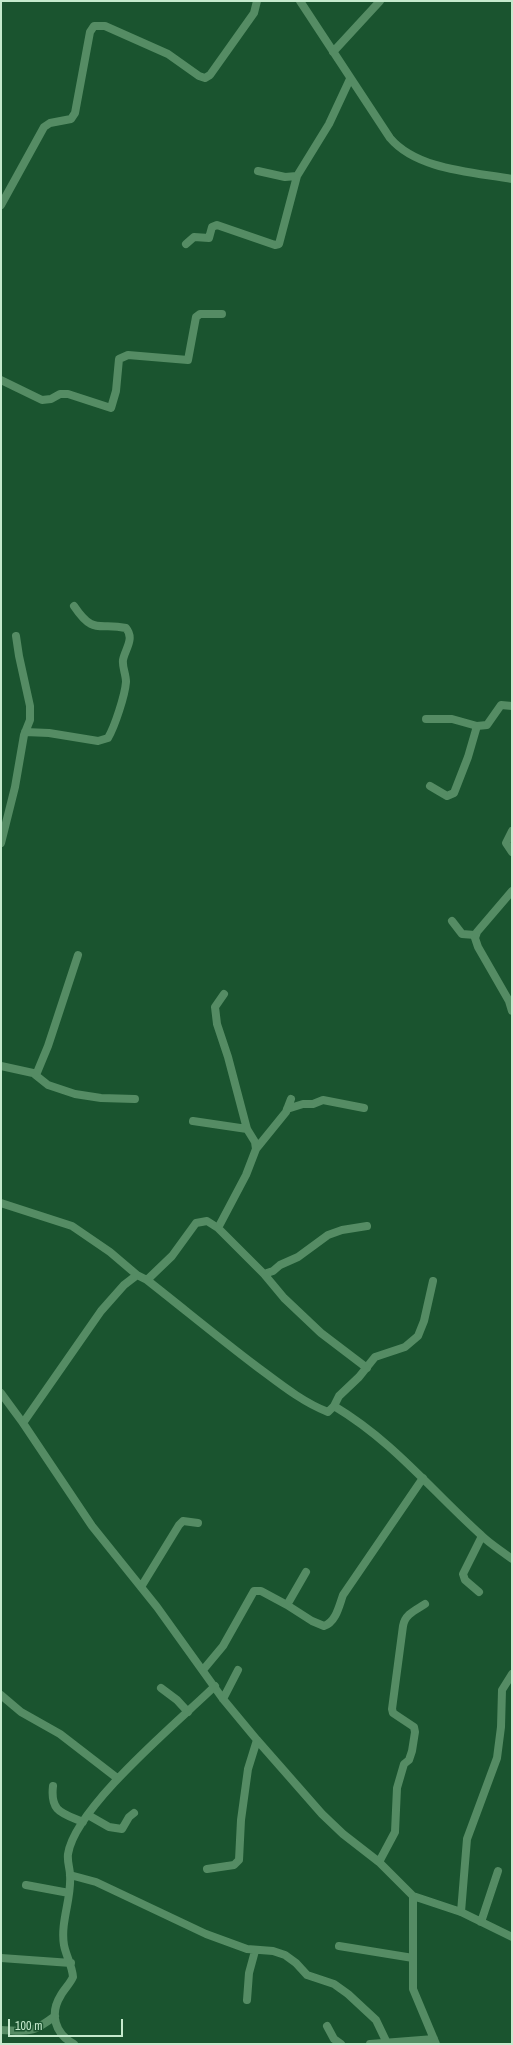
<!DOCTYPE html>
<html>
<head>
<meta charset="utf-8">
<style>
	body { margin:0 }
	#map { position:relative; width:513px; height:2045px; overflow:hidden; background:#1a542f; font-family:"Archivo Narrow",sans-serif }
	canvas { display:block }
	.frame { position:absolute; inset:0; border:2px solid #c5eacd; pointer-events:none }
	.scale { position:absolute; left:8px; top:2019px; width:115px; height:18px; box-sizing:border-box; border:2px solid #c5eacd; border-top:0; padding-left:5px; font-size:12px; line-height:14px; white-space:nowrap; color:#c5eacd; -webkit-text-stroke:3px #1a542f; paint-order:stroke }
</style>
</head>
<body>
<div id="map">
<canvas width="513" height="2045"></canvas>
<div class="frame"></div>
<div class="scale">100 m</div>
</div>
<script>
const g = document.querySelector('canvas').getContext('2d');
g.lineJoin = 'round';
function strokePath(path, color, width, dash) { g.strokeStyle = color; g.lineWidth = width; g.lineCap = dash ? 'butt' : 'round'; g.setLineDash(dash || []); g.stroke(path); }
const minor = new Path2D(`
	M 300,1 L 390,138 C 417,170 473,172 512,179
	M 333,52 L 380,1
	M 258,171 L 285,177 L 297,176 L 329,124 L 350,79
	M 1,205 L 44,127 L 50,123 L 71,119 L 75,113 L 90,32 L 94,26 L 105,26 L 168,54 L 199,76 L 205,78 L 210,75 L 254,13 L 257,1
	M 186,244 L 194,237 L 209,238 L 212,227 L 217,225 L 275,245 L 279,244 L 297,176
	M 1,380 L 42,400 L 51,399 L 60,394 L 68,394 L 111,408 L 116,391 L 119,359 L 128,355 L 188,360 L 196,317 L 200,314 L 222,314
	M 426,719 L 452,719 L 477,726
	M 25,732 L 49,733 L 98,741 L 108,738 C 115,726 125,695 126,682 C 126,674 122,667 123,660 C 125,649 135,639 126,628 C 99,622 94,636 74,606
	M 430,786 L 447,796 L 454,793 L 468,757 L 477,726 L 487,725 L 501,705 L 512,706
	M 512,831 L 506,843 L 512,852
	M 1,843 L 15,787 L 24,735 L 30,720 L 30,706 L 19,656 L 16,636
	M 512,891 L 477,932 L 475,938 L 478,947 L 509,1001 L 512,1011
	M 452,921 L 462,934 L 475,935
	M 1,1066 L 33,1073 L 48,1085 L 75,1094 L 101,1098 L 135,1099
	M 36,1075 L 48,1046 L 78,955
	M 287,1109 L 303,1104 L 313,1104 L 323,1100 L 364,1108
	M 193,1121 L 247,1129
	M 256,1149 L 286,1112 L 291,1099
	M 1,1203 L 72,1226 L 110,1252 L 137,1275 L 147,1280 C 184,1309 219,1338 256,1366 C 279,1383 302,1402 328,1412 L 334,1406 C 394,1442 430,1489 481,1535 C 490,1544 502,1551 512,1559
	M 218,1228 L 246,1175 L 256,1149 L 255,1142 L 247,1129 L 228,1057 L 217,1024 L 215,1007 L 224,994
	M 264,1274 L 273,1271 L 280,1265 L 298,1257 L 328,1235 L 342,1230 L 367,1226
	M 147,1280 L 172,1256 L 196,1223 L 207,1221 L 218,1228 L 264,1274 L 284,1298 L 321,1333 L 367,1368
	M 1,1393 L 23,1423 L 92,1526 L 157,1607 L 223,1699 L 257,1740 L 322,1814 L 343,1834 L 379,1862 L 413,1896 L 413,1989 L 436,2044
	M 334,1406 L 339,1396 L 359,1377 L 375,1357 L 405,1347 L 418,1336 L 424,1321 L 433,1281
	M 23,1423 L 101,1311 L 124,1285 L 137,1275
	M 306,1572 L 287,1605 L 312,1621 L 324,1626 C 336,1622 339,1606 343,1595 L 423,1478
	M 141,1587 L 179,1525 L 183,1521 L 198,1523
	M 479,1592 L 465,1580 L 463,1574 L 482,1536
	M 203,1670 L 223,1646 L 254,1591 L 261,1591 L 287,1605
	M 161,1688 L 177,1700 L 188,1712
	M 1,1695 L 21,1712 L 60,1734 L 117,1778
	M 223,1699 L 238,1670
	M 53,1786 C 50,1812 62,1813 83,1822
	M 88,1815 L 109,1827 L 122,1829 L 129,1817 L 134,1813
	M 379,1862 L 395,1832 L 397,1788 L 404,1764 L 409,1760 L 412,1751 L 415,1732 L 414,1727 L 393,1713 L 392,1709 L 403,1626 C 405,1614 416,1610 425,1604
	M 207,1869 L 234,1865 L 239,1860 L 241,1820 L 248,1769 L 257,1740
	M 70,1875 L 96,1882 L 206,1934 L 247,1949 L 273,1951 L 285,1955 L 296,1963 L 307,1975 L 334,1984 L 348,1994 L 376,2020 L 387,2043
	M 26,1885 L 69,1893
	M 413,1896 L 461,1912 L 512,1937
	M 461,1912 L 467,1839 L 497,1758 L 501,1727 L 502,1690 L 512,1674
	M 481,1922 L 498,1871
	M 339,1946 L 413,1958
	M 1,1958 L 71,1963
	M 247,2000 L 249,1973 L 255,1951
	M 327,2026 L 334,2039 L 341,2044
	M 1,2030 C 30,2031 31,2034 55,2016
	M 74,2044 C 55,2034 49,2014 61,1995 C 64,1989 70,1984 73,1977 C 72,1965 66,1956 64,1945 C 60,1922 72,1898 70,1875 C 70,1868 67,1862 68,1854 C 75,1807 179,1721 215,1686
	M 370,2044 L 434,2039`);
strokePath(minor, '#558c64', 8);
</script>
</body>
</html>
